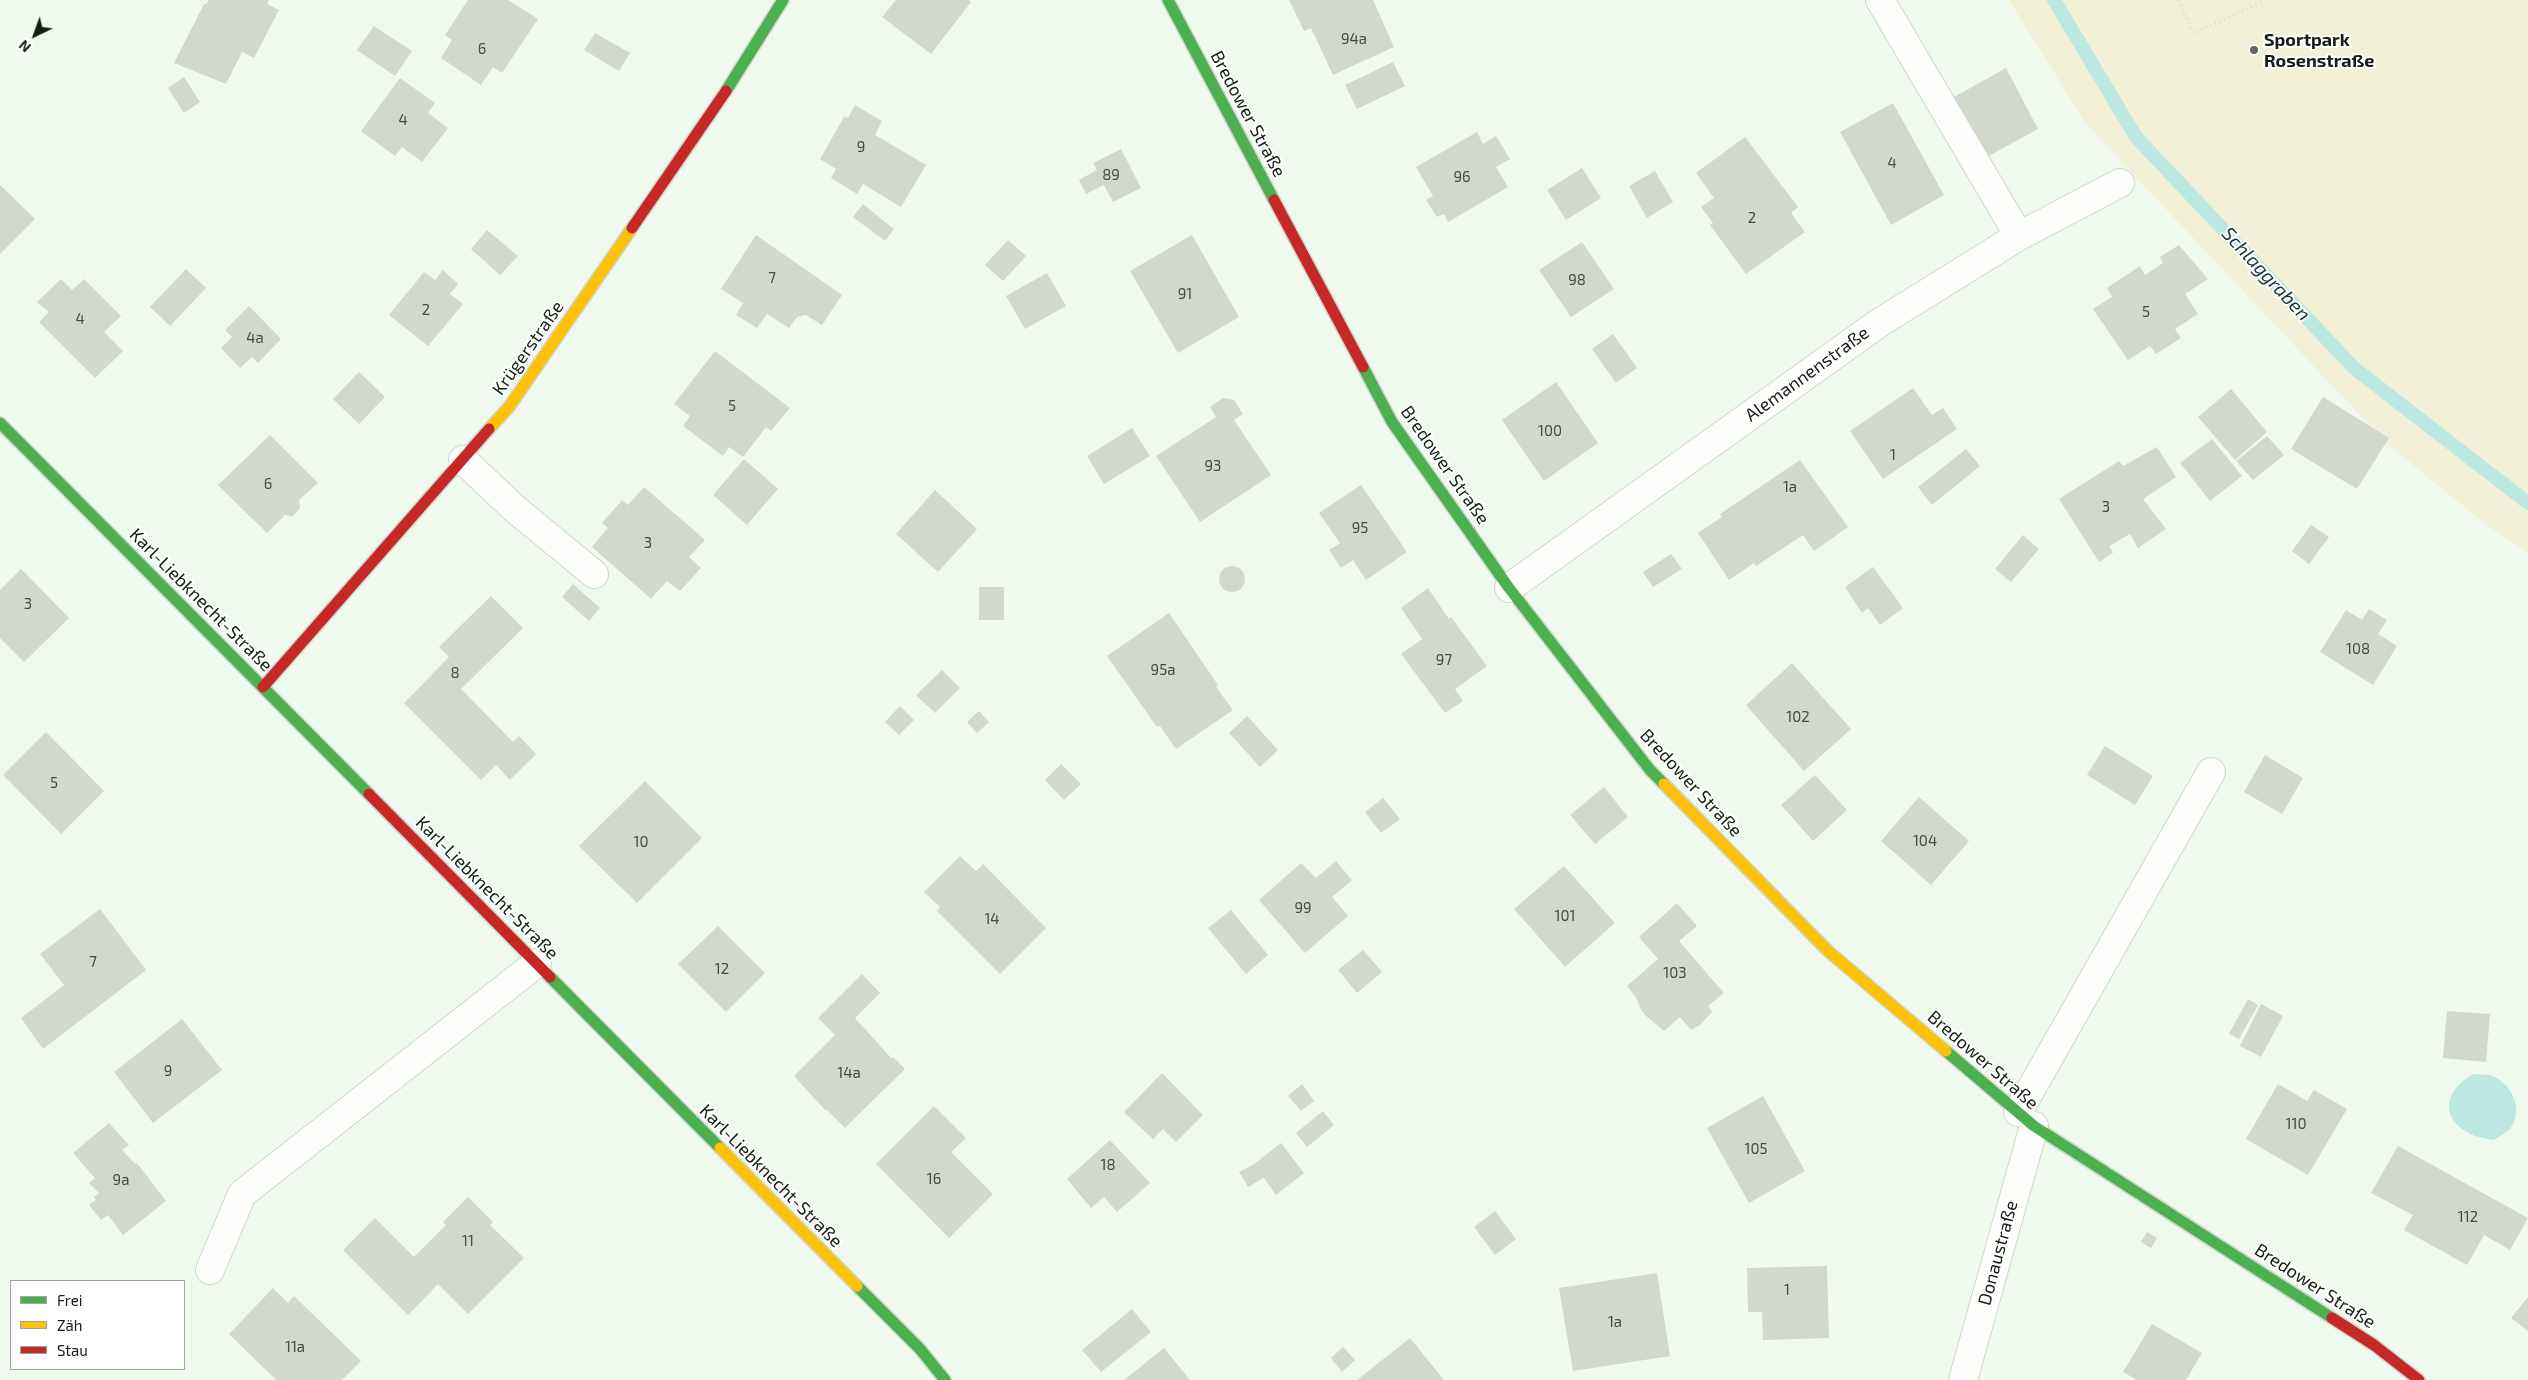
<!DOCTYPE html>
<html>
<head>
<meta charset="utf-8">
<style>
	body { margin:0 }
	#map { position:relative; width:2528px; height:1380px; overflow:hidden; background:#f0f9ee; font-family:"Exo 2",sans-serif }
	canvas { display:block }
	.legend { position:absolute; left:10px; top:1280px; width:175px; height:90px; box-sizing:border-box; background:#fff; border:1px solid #a1a5a1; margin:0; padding:6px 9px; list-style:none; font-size:15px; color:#151e14 }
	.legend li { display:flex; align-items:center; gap:10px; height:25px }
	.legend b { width:25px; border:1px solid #a1a5a1 }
	.north { position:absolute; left:10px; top:10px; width:50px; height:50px; -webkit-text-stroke:4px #fff; paint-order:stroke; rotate:222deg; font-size:14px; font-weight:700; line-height:20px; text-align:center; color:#151e14 }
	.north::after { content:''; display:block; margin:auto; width:18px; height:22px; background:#151e14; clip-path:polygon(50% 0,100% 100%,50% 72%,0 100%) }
</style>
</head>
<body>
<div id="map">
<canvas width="2528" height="1380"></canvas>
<ul class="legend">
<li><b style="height:6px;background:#4caf50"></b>Frei</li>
<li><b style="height:6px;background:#ffc107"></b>Zäh</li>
<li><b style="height:6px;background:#c62828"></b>Stau</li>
</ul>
<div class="north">N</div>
</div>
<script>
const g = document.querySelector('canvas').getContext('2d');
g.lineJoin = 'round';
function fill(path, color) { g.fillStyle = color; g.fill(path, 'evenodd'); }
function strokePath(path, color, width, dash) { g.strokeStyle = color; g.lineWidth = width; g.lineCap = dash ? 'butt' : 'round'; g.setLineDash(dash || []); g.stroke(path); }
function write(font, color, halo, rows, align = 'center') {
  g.font = font + ' "Exo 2",sans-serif'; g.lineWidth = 4; g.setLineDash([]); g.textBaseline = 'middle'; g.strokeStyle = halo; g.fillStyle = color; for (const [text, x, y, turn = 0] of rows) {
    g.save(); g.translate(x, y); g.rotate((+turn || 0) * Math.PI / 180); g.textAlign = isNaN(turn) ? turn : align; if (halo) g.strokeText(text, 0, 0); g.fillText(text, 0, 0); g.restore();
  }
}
const green = new Path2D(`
	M 2009,0 L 2528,0 L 2528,552 L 2489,527 L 2385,442 L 2086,124 Z`);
const water = new Path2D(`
	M 2473,1074 C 2478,1075 2484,1074 2489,1075 C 2511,1081 2525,1109 2510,1129 C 2506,1133 2498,1137 2494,1140 C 2450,1136 2430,1099 2473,1074 Z`);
const stream = new Path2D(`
	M 2054,0 L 2136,137 L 2354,368 L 2528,503`);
const building = new Path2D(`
	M 209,0 L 269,0 L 267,4 L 279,10 L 254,58 L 242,52 L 226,84 L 174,63 L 204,4 L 206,4 Z
	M 468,0 L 508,0 L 538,19 L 502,73 L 493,67 L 481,85 L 441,58 L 452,40 L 445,35 Z
	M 896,0 L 969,0 L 971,2 L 931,54 L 882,17 Z
	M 1289,0 L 1373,0 L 1394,47 L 1333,75 L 1311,28 L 1304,31 Z
	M 374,26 L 412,51 L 395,76 L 357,50 Z
	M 595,33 L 630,53 L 619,71 L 584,50 Z
	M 1393,62 L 1405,86 L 1357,109 L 1345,85 Z
	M 2006,68 L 2038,129 L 1987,157 L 1954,97 Z
	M 184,77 L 200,102 L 184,113 L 168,88 Z
	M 400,78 L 435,103 L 428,113 L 448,128 L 422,162 L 402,147 L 395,156 L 361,131 Z
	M 1893,103 L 1944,195 L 1891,225 L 1840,132 Z
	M 855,105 L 882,121 L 875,135 L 926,165 L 901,207 L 863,184 L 857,194 L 831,178 L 836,169 L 820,159 L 844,117 L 848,118 Z
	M 1477,132 L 1483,144 L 1496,136 L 1510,159 L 1496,167 L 1508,187 L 1448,222 L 1444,214 L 1437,217 L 1426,200 L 1433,196 L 1416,167 Z
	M 1745,137 L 1798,207 L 1791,213 L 1805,232 L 1746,274 L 1710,225 L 1713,223 L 1701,207 L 1714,198 L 1696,173 Z
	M 1121,149 L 1141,188 L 1113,202 L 1104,185 L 1086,194 L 1079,180 L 1097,170 L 1093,163 Z
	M 1582,168 L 1601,198 L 1566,220 L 1547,190 Z
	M 1655,171 L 1673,202 L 1647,218 L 1629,186 Z
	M 0,185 L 35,219 L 0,254 Z
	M 863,204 L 894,229 L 885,241 L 853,217 Z
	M 487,230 L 518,256 L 500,275 L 471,249 Z
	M 756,235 L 842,295 L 822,325 L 806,315 L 797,317 L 789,328 L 767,314 L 757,328 L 736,315 L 743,303 L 721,289 Z
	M 1192,235 L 1239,317 L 1178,353 L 1130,271 Z
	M 1008,240 L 1026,256 L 1003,281 L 985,265 Z
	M 1582,242 L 1614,289 L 1571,317 L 1539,270 Z
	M 2179,245 L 2208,279 L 2185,294 L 2198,314 L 2175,329 L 2181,338 L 2156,354 L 2150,346 L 2128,360 L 2093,309 L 2112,297 L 2107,288 L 2140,266 L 2145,275 L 2163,263 L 2160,257 Z
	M 186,269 L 206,288 L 170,326 L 150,307 Z
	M 443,270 L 458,284 L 450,294 L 463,304 L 428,346 L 389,315 L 424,272 L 435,280 Z
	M 1047,273 L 1066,306 L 1025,329 L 1006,296 Z
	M 61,279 L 72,290 L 84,279 L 121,316 L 104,332 L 123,351 L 95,378 L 39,322 L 49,312 L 37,302 Z
	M 249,306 L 281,339 L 258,363 L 252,357 L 240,368 L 221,348 L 232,337 L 225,330 Z
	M 1613,334 L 1637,368 L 1616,383 L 1592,349 Z
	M 715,351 L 790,408 L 771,431 L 766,427 L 743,457 L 729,447 L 723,456 L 683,426 L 690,416 L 674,404 Z
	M 359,372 L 385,397 L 359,424 L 333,399 Z
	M 1556,382 L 1598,443 L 1544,481 L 1502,420 Z
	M 1913,388 L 1932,415 L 1943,408 L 1957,429 L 1883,479 L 1850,431 Z
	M 2231,389 L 2267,432 L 2235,460 L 2198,417 Z
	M 2323,397 L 2389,438 L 2357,489 L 2291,449 Z
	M 1223,398 L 1234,400 L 1243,414 L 1234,420 L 1271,475 L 1200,522 L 1156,456 L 1216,417 L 1210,407 Z
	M 1132,428 L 1150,456 L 1104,484 L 1087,456 Z
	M 270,435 L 318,483 L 299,500 L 300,508 L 293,516 L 285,515 L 267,533 L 218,485 Z
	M 2267,436 L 2284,455 L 2253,480 L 2236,461 Z
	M 2212,439 L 2242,476 L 2210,501 L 2180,463 Z
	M 2157,447 L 2176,477 L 2143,499 L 2166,529 L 2138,548 L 2130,534 L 2109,546 L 2113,553 L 2099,562 L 2059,499 L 2119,461 L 2123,466 Z
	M 1966,449 L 1980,466 L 1932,505 L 1918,487 Z
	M 744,459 L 778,489 L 747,525 L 713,495 Z
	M 1800,460 L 1848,527 L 1814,551 L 1803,535 L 1756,566 L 1754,563 L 1729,580 L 1698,533 L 1722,517 L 1720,514 Z
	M 1361,485 L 1407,552 L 1366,580 L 1353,560 L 1341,568 L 1329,550 L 1340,543 L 1319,513 Z
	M 644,487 L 705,540 L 689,557 L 701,568 L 680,591 L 667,581 L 651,599 L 592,547 L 608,528 L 602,523 L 622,500 L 628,505 Z
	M 935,490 L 977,529 L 938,572 L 896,534 Z
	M 2311,525 L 2329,537 L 2309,564 L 2292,551 Z
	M 2023,535 L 2039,549 L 2011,582 L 1995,569 Z
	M 1671,554 L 1682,569 L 1653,587 L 1643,572 Z
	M1219 579a13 13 0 1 1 26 0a13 13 0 1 1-26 0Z
	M 1873,567 L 1903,608 L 1880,625 L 1868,608 L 1862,613 L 1845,587 Z
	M 21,569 L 69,618 L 24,662 L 0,638 L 0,590 Z
	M 573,584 L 600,608 L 589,621 L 562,597 Z
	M 979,587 L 1004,587 L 1004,620 L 979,620 Z
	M 1428,588 L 1449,619 L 1451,617 L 1487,666 L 1455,689 L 1463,701 L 1445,713 L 1401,654 L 1422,639 L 1401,608 Z
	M 491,596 L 523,628 L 461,689 L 513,742 L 519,736 L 536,754 L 510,780 L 496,765 L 481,780 L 404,703 L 449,657 L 439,647 Z
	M 2369,609 L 2387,620 L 2378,634 L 2397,646 L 2373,685 L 2320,652 L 2346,610 L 2362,620 Z
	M 1169,613 L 1218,685 L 1216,687 L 1233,710 L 1176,749 L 1160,726 L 1157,727 L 1107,656 Z
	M 1792,663 L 1851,729 L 1804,771 L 1746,705 Z
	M 942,670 L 960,688 L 935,713 L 916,695 Z
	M 900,706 L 914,720 L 899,735 L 885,722 Z
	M 979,711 L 989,722 L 977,733 L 967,722 Z
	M 1247,716 L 1278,750 L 1260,767 L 1229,733 Z
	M 46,732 L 104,791 L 61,834 L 3,775 Z
	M 2105,746 L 2153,776 L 2135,805 L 2087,775 Z
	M 2265,755 L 2303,778 L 2282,814 L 2244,792 Z
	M 1061,764 L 1081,784 L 1064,800 L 1045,780 Z
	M 1815,775 L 1847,810 L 1813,841 L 1781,805 Z
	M 645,781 L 702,838 L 637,903 L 579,846 Z
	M 1604,787 L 1628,817 L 1595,844 L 1570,815 Z
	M 1919,797 L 1969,841 L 1931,885 L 1881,841 Z
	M 1383,798 L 1400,819 L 1381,833 L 1365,812 Z
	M 960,856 L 976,871 L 983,864 L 1046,928 L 1000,974 L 937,911 L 940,907 L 924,892 Z
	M 1336,861 L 1352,880 L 1332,897 L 1348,916 L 1305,953 L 1259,900 L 1301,863 L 1316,878 Z
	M 1564,866 L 1615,923 L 1565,967 L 1514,909 Z
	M 1677,903 L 1697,926 L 1679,941 L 1724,993 L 1708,1006 L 1712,1012 L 1700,1025 L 1691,1030 L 1680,1017 L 1664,1031 L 1645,1015 L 1640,1008 L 1637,999 L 1627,986 L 1658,959 L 1639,937 Z
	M 100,909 L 146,970 L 43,1049 L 21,1018 L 64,985 L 40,954 Z
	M 1231,910 L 1268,955 L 1246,974 L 1208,928 Z
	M 718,926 L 765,973 L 726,1012 L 678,964 Z
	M 1363,950 L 1382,972 L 1357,993 L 1338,970 Z
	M 862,974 L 880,993 L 855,1018 L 892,1059 L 893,1057 L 905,1069 L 845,1128 L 827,1110 L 826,1111 L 794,1076 L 835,1035 L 818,1018 Z
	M 2248,999 L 2258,1005 L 2239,1039 L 2229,1034 Z
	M 2261,1004 L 2283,1016 L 2261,1057 L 2240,1046 Z
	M 2447,1011 L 2490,1014 L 2486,1062 L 2443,1058 Z
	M 182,1019 L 222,1070 L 153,1123 L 114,1072 Z
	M 1162,1073 L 1203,1115 L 1176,1142 L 1163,1129 L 1153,1139 L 1124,1112 Z
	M 1302,1084 L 1314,1101 L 1301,1111 L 1288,1096 Z
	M 2278,1084 L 2307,1101 L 2314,1090 L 2347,1109 L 2308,1175 L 2246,1139 Z
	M 1763,1096 L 1805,1171 L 1749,1203 L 1707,1128 Z
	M 934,1106 L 966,1138 L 951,1152 L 993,1194 L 949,1238 L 876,1164 Z
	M 1323,1111 L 1334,1125 L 1307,1147 L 1296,1133 Z
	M 109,1123 L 129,1145 L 122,1150 L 135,1164 L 137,1163 L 166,1201 L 123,1235 L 108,1215 L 101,1220 L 89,1205 L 96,1200 L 94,1197 L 99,1193 L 89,1183 L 95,1178 L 73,1153 Z
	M 1110,1140 L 1150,1183 L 1117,1212 L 1104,1197 L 1091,1208 L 1067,1179 Z
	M 1281,1143 L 1304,1173 L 1276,1195 L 1264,1178 L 1248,1187 L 1239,1172 L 1253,1165 Z
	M 2398,1146 L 2528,1218 L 2510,1250 L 2484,1235 L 2467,1265 L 2404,1230 L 2413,1215 L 2371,1193 Z
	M 468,1197 L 493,1222 L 490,1225 L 524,1258 L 468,1314 L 438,1284 L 408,1315 L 343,1250 L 375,1218 L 414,1257 L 446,1225 L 443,1222 Z
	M 1495,1211 L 1516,1239 L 1495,1255 L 1474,1227 Z
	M 2147,1232 L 2157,1238 L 2151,1248 L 2141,1242 Z
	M 1827,1266 L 1829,1338 L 1763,1340 L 1762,1312 L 1748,1312 L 1747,1268 Z
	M 1657,1273 L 1670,1356 L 1573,1371 L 1559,1288 Z
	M 273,1288 L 288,1303 L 294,1296 L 361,1361 L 342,1380 L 276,1380 L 229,1334 Z
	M 2528,1297 L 2528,1331 L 2511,1318 Z
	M 1132,1309 L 1151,1332 L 1101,1372 L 1082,1350 Z
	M 2152,1324 L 2202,1353 L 2186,1380 L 2137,1380 L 2123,1372 Z
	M 1410,1338 L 1444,1380 L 1357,1380 Z
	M 1343,1347 L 1355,1360 L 1342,1372 L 1331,1358 Z
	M 1164,1348 L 1190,1380 L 1124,1380 Z`);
const path = new Path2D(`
	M 2178,0 L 2193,33 L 2265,0`);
const lane = new Path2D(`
	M 1880,0 L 2019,236
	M 463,460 L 515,509 L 594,574
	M 2018,1112 L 2211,772
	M 210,1270 L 242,1194 L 537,963`);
const street = new Path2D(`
	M 1509,588 L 1879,323 L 2019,236 L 2120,183
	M 1963,1380 L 2034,1126`);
const fast = new Path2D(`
	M 1168,0 L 1274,200
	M 726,91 L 783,0
	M 1363,367 L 1392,422 L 1509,588 L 1650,770 L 1664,784
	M 0,423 L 369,794
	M 550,977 L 720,1148
	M 1946,1051 L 2034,1126 L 2332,1318
	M 857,1286 L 920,1349 L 945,1380`);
const slow = new Path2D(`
	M 489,429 L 509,407 L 632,228
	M 1664,784 L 1828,951 L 1946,1051
	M 720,1148 L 857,1286`);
const jam = new Path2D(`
	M 1274,200 L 1363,367
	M 632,228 L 726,91
	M 263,687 L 489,429
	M 369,794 L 550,977
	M 2332,1318 L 2374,1345 L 2419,1380`);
const markers = [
	[2254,50,5,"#626b60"]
];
const numberNames = [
	["94a",1354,39],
	["6",482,49],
	["4",403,120],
	["9",861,147],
	["4",1892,163],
	["89",1111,175],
	["96",1462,177],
	["2",1752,218],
	["7",772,278],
	["98",1577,280],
	["91",1185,294],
	["2",426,310],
	["5",2146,312],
	["4",80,319],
	["4a",255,338],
	["5",732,406],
	["100",1550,431],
	["1",1893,455],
	["93",1213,466],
	["6",268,484],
	["1a",1790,487],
	["3",2106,507],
	["95",1360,528],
	["3",648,543],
	["3",28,604],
	["108",2358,649],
	["97",1444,660],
	["95a",1163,670],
	["8",455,673],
	["102",1798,717],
	["5",54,783],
	["104",1925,841],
	["10",641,842],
	["99",1303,908],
	["101",1565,916],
	["14",992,919],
	["7",93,962],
	["12",722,969],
	["103",1675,973],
	["9",168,1071],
	["14a",849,1073],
	["110",2296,1124],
	["105",1756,1149],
	["18",1108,1165],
	["16",934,1179],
	["9a",121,1180],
	["112",2468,1217],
	["11",468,1241],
	["1",1787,1290],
	["1a",1615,1322],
	["11a",295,1347]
];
const poiNames = [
	["Sportpark",2264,40],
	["Rosenstraße",2264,61]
];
const streetNames = [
	["Bredower Straße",1248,114,62],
	["Krügerstraße",528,348,-55],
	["Alemannenstraße",1807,374,-36],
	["Bredower Straße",1445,465,55],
	["Karl-Liebknecht-Straße",201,600,45],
	["Bredower Straße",1691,783,47],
	["Karl-Liebknecht-Straße",487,888,45],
	["Bredower Straße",1983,1060,41],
	["Karl-Liebknecht-Straße",771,1176,45],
	["Donaustraße",1998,1253,-75],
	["Bredower Straße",2315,1286,33]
];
const waterNames = [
	["Schlaggraben",2266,274,47]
];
fill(green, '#f2f0d7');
fill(water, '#bde8e2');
strokePath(stream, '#bde8e2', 14);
fill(building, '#d2d8cb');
strokePath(lane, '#ced6cc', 30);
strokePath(street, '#ced6cc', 30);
strokePath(fast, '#ced6cc', 14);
strokePath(slow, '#ced6cc', 14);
strokePath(jam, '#ced6cc', 14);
strokePath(path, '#d8dbd7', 3, [1, 4]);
strokePath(lane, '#fdfefc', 28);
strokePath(street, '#fdfefc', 28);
strokePath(fast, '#4caf50', 11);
strokePath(slow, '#ffc107', 11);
strokePath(jam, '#c62828', 11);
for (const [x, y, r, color] of markers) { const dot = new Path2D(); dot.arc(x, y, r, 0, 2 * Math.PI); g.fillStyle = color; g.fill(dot); strokePath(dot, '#fff', 2); }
write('15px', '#444c42', null, numberNames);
write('bold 18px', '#151e14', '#fff', poiNames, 'left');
write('18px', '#151e14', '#fff', streetNames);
write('italic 19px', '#143230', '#fff', waterNames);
</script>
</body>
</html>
